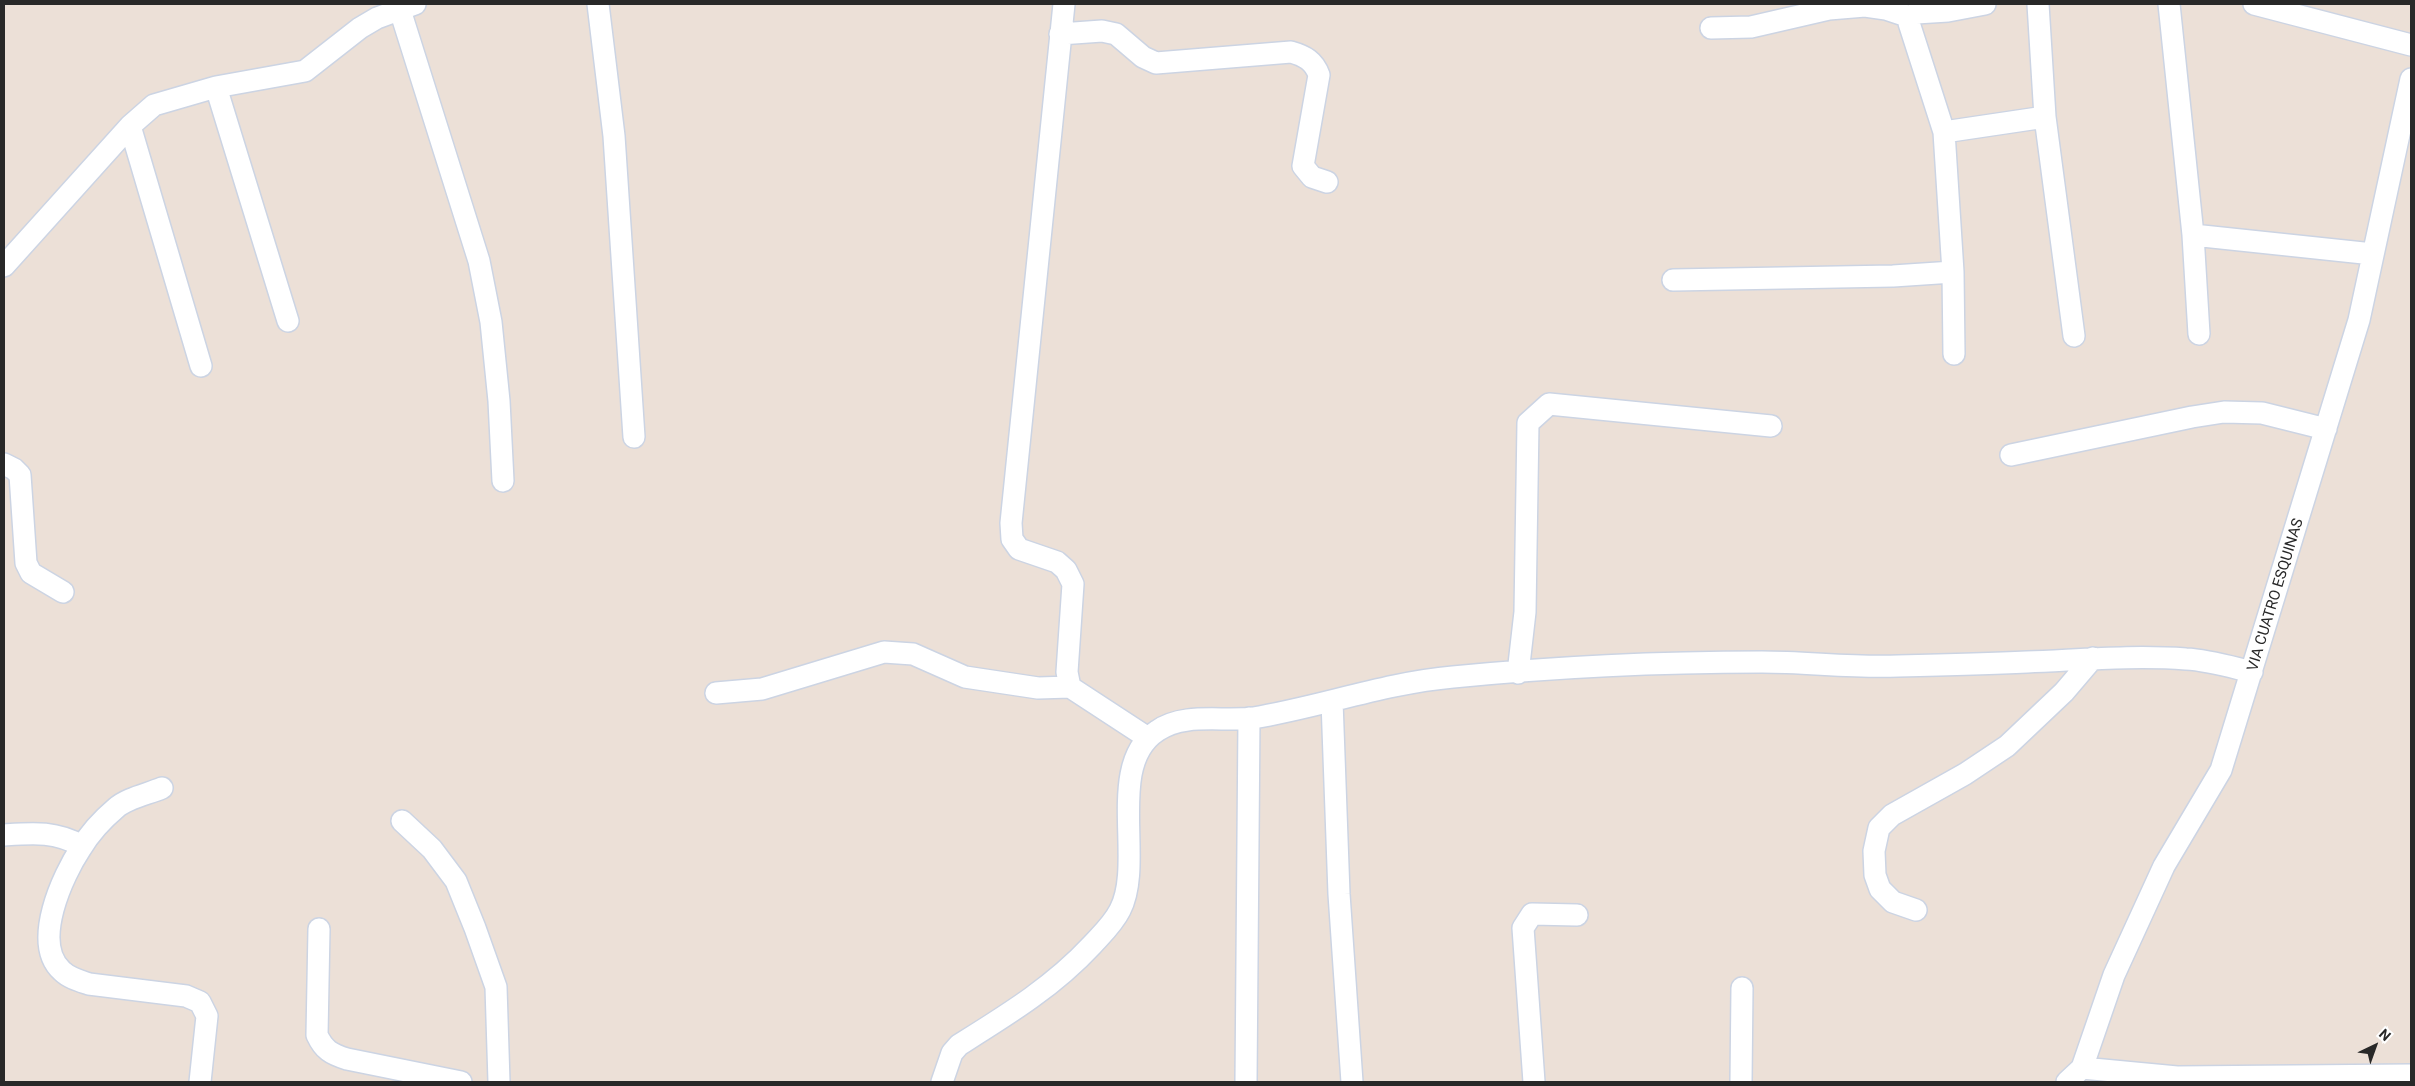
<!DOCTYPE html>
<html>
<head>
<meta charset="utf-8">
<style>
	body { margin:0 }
	#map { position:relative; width:2415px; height:1086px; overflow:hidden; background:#ece0d7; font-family:Roboto,sans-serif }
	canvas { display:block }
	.frame { position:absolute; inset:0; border:5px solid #282828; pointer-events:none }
	.north { position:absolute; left:2350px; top:1021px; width:50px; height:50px; -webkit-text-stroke:4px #fff; paint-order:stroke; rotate:42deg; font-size:14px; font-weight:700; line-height:20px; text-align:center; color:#282828 }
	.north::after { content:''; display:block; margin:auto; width:18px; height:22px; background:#282828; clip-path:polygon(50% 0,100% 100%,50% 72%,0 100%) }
</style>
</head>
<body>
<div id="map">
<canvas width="2415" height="1086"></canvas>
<div class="frame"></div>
<div class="north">N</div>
</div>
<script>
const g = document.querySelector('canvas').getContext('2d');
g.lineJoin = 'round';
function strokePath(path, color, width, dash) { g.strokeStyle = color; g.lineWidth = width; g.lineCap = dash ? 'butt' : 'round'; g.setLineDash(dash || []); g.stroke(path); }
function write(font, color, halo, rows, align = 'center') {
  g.font = font + ' Roboto,sans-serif'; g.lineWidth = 4.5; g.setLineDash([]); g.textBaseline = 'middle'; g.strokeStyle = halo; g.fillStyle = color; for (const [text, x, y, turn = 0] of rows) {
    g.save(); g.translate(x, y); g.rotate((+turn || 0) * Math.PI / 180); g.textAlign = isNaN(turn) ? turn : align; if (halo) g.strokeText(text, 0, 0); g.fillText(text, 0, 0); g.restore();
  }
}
const minor = new Path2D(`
	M 598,4 L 614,136 L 634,437
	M 1064,4 L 1011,523 L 1012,539 L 1019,549 L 1057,562 L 1066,570 L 1073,584 L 1067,672 L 1070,687
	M 2038,4 L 2045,117 L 2074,336
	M 2169,4 L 2193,235 L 2199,334
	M 2254,4 L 2411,45
	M 400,10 L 479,261 L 491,322 L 499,401 L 503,481
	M 1711,28 L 1751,27 L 1829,9 L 1865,6 L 1886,9 L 1910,17
	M 1060,34 L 1102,31 L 1116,34 L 1143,57 L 1156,63 L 1291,52 C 1305,56 1314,61 1319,75 L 1303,166 L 1312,177 L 1327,182
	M 216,87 L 288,321
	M 130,126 L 201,366
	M 1944,132 L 2045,117
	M 2193,235 L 2373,254
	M 4,266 L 130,126 L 154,105 L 216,87 L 305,71 L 360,28 L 377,18 L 415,4
	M 1673,280 L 1893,276 L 1953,272
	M 1954,354 L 1953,272 L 1944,132 L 1909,23 L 1910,17 L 1916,13 L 1948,11 L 1985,4
	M 2011,455 L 2192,417 L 2224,412 L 2262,413 L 2326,429
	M 4,464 L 14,469 L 20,475 L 26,563 L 31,573 L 63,592
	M 1518,673 L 1525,612 L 1528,423 L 1549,404 L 1771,426
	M 716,693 L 762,689 L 884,652 L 913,654 L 965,677 L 1038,688 L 1070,687 L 1148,738
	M 1332,701 L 1339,894 L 1352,1082
	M 162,788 C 148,794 127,798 116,808 C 103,819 90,833 81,848 C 63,875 31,943 62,971 C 69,978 80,981 89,984 L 186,996 L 200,1002 L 207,1016 L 200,1082
	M 402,821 L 432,849 L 456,881 L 475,928 L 496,987 L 499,1082
	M 4,835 C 34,833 55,831 82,846
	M 1916,910 L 1893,902 L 1880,889 L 1875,875 L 1874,851 L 1879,828 L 1892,815 L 1965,774 L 2007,746 L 2064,692 L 2093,658
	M 319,929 L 317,1035 C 324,1050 331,1054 347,1059 L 461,1082
	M 2082,1068 L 2177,1077 L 2411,1075
	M 942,1082 L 952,1053 L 959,1045 C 1007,1015 1053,987 1092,945 C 1102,934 1113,924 1120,910 C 1145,862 1105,765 1157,731 C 1184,712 1222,722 1253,718 C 1320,707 1385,683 1453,677 C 1555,667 1660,662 1762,662 C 1808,662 1853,668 1898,666 C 1941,665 1984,664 2027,662 C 2080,660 2133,655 2186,659 C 2208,660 2231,667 2252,672
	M 1246,1082 L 1249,718
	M 1534,1082 L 1523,928 L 1532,914 L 1577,915
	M 1741,1082 L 1742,988
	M 2067,1082 L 2082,1068 L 2114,975 L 2164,866 L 2221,770 L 2359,320 L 2411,79`);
const streetNames = [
	["VIA CUATRO ESQUINAS",2276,595,-73]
];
strokePath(minor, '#ccd4e3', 24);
strokePath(minor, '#fff', 21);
write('15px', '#282828', '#fff', streetNames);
</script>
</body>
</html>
